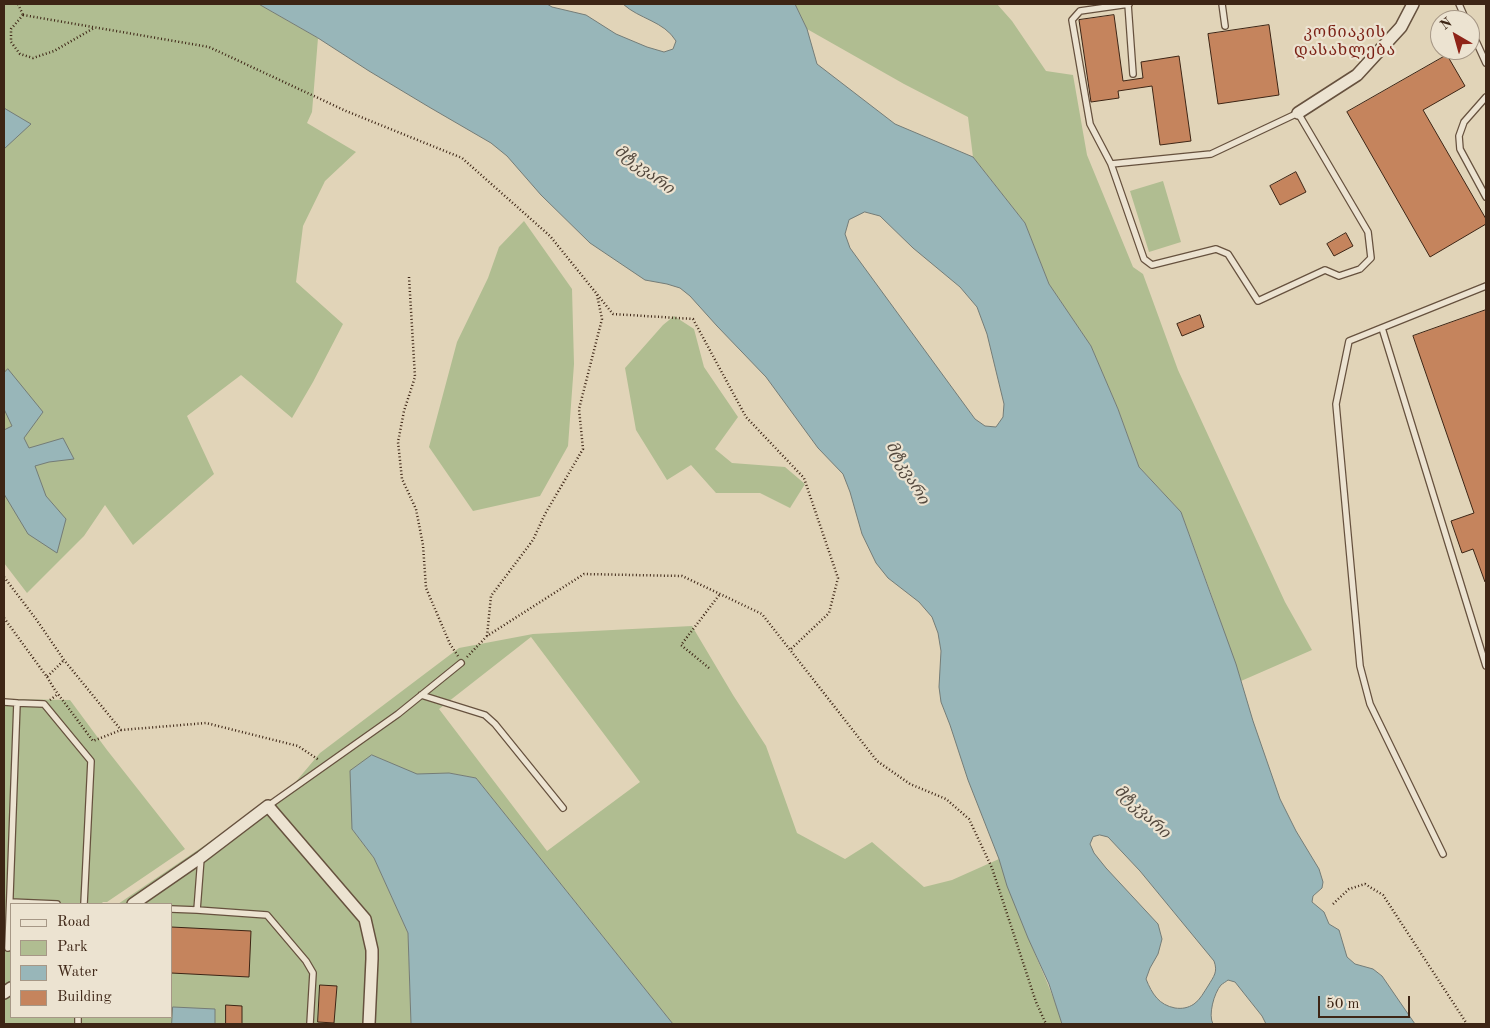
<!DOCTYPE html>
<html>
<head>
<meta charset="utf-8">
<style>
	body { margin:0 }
	#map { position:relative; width:1490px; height:1028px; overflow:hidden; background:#e1d4b8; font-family:"Old Standard TT",serif }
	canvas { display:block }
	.frame { position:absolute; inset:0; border:5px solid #3d2515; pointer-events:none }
	.legend { position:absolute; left:10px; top:903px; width:162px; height:115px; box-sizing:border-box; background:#ece3d1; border:1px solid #a69786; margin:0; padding:6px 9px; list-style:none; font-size:15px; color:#3d2515 }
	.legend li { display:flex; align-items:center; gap:10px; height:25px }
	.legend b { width:25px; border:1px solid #a69786 }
	.north { position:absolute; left:1430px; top:10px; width:50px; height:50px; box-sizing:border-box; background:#ece3d1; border:1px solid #a69786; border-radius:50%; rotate:322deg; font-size:14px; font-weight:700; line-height:20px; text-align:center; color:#3d2515 }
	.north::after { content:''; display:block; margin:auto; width:18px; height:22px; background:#8f2418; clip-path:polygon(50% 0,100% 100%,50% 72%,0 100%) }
	.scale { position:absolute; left:1318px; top:996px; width:92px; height:22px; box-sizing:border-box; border:2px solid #3d2515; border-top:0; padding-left:6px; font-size:15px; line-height:18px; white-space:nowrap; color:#3d2515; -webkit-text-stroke:4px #ece3d1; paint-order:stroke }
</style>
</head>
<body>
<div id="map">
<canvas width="1490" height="1028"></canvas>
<div class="frame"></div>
<ul class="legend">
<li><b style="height:6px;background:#ece3d1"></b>Road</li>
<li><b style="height:14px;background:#b0bd91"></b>Park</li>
<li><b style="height:14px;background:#98b6b9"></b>Water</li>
<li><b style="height:14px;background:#c5845d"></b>Building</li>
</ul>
<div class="north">N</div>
<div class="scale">50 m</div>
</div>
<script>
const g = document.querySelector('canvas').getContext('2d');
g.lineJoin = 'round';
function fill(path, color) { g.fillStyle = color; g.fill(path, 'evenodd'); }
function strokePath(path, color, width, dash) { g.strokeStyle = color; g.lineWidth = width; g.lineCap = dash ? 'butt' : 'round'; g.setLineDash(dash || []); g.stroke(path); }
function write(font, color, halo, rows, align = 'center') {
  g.font = font + ' "Old Standard TT","Noto Serif Georgian",serif'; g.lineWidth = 4.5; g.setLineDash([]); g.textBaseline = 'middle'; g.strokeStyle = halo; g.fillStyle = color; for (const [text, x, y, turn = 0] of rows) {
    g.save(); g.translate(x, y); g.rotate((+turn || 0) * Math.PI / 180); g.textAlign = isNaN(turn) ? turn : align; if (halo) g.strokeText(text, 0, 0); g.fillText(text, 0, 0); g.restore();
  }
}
const green = new Path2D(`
	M 4,4 L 259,4 L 318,38 L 312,112 L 307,123 L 356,152 L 325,181 L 303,226 L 296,282 L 343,324 L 313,382 L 292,418 L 241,375 L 187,416 L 214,474 L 133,545 L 105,505 L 84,536 L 27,593 L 4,563 Z
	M 795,4 L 997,4 L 1012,21 L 1046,71 L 1073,75 L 1087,155 L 1133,267 L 1143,274 L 1178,370 L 1285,602 L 1312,650 L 1241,681 L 1210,591 L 1181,512 L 1139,467 L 1118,409 L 1091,346 L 1049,284 L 1025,223 L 973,157 L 968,117 L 904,84 L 807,29 Z
	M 1163,181 L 1181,242 L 1149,252 L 1130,191 Z
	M 524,221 L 572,289 L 574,364 L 568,446 L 540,496 L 473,511 L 429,447 L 457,342 L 488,278 L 499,247 Z
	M 674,316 L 694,329 L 704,367 L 738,417 L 715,449 L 732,463 L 785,467 L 805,484 L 790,508 L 760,493 L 716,493 L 691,465 L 667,480 L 636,430 L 625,368 L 663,325 Z
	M 692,626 L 733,695 L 766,746 L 797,833 L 845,859 L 872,842 L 924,887 L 952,880 L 999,859 C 1009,890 1020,920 1033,949 C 1043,974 1055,998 1062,1024 L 673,1024 L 476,778 L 449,773 L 417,775 L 372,755 L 352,829 L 374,858 L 408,933 L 411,1024 L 4,1024 L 4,699 L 70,700 L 107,750 L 185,849 L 107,902 L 102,902 L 104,904 L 11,904 L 11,1017 L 171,1017 L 171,904 L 118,904 L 254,812 L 277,804 L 320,753 L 459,648 L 533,634 ZM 531,637 L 640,782 L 547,851 L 439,709 Z`);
const water = new Path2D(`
	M 259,4 L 547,4 L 552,7 L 586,15 L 616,34 L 647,47 L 664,52 L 673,49 L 676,41 C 664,21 639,19 623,4 L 795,4 L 807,29 L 817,64 L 895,124 L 973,157 L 1025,223 L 1049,284 L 1091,346 L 1118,409 L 1139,467 L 1181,512 L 1236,664 L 1253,721 L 1280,799 L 1296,831 L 1319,869 L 1323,882 L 1322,888 L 1313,896 L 1312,902 L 1324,912 L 1329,924 L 1339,930 L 1347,957 L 1355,964 L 1373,969 L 1382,976 L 1415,1024 L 1266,1024 L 1262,1016 L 1235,982 L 1228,980 C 1227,981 1222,984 1221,985 C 1214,993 1208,1015 1213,1024 L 1062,1024 L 1049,984 L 1028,938 L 1007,886 L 999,859 L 968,780 L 950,725 L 941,702 L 939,687 L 941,651 L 938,633 L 932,617 L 919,602 L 888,578 L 876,563 L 862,534 L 850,492 L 843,474 L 818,448 L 766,377 L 717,326 L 690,296 L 680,288 L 667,284 L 645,280 L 590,243 L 541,195 L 507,156 L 491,143 L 429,107 L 369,71 L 318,38 ZM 865,212 L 880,216 L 913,248 L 960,287 L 977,307 L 987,334 L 1004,404 L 1003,417 L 996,427 L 985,426 L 975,419 L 850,248 L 845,234 L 849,220 ZM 1100,835 L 1108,837 L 1140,871 L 1214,961 C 1218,972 1214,976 1208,986 C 1204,992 1200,1000 1194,1004 C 1188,1008 1182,1009 1175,1008 C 1159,1005 1152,994 1146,979 L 1150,968 L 1158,954 L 1162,939 L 1158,924 L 1106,868 L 1094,853 L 1090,844 L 1093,837 Z
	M 4,108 L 31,124 L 4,149 Z
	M 8,369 L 43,412 L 24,438 L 29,448 L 63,438 L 74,459 L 49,462 L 35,466 L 46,496 L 66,519 L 57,553 L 28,534 L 4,494 L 4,430 L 12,426 L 4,409 L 4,373 Z
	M 372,755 L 417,774 L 449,773 L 476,778 L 673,1024 L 411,1024 L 408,933 L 374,858 L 352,829 L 350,771 Z
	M 173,1007 L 215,1009 L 215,1024 L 172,1024 Z`);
const building = new Path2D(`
	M 1114,15 L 1123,81 L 1143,78 L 1141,62 L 1179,56 L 1191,141 L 1160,145 L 1152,86 L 1118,91 L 1119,98 L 1091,102 L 1079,20 Z
	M 1269,25 L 1279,95 L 1218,104 L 1208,34 Z
	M 1447,55 L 1465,86 L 1423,110 L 1486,219 L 1486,224 L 1430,257 L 1347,112 Z
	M 1296,172 L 1306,192 L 1280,205 L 1270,186 Z
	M 1346,233 L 1353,246 L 1334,256 L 1327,244 Z
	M 1486,310 L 1486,582 L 1485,582 L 1473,549 L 1462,553 L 1451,521 L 1474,513 L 1413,336 Z
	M 1200,315 L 1204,327 L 1182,336 L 1177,324 Z
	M 171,927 L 251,931 L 249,977 L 171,973 Z
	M 320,985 L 337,986 L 334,1023 L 318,1022 Z
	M 226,1005 L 242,1006 L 242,1024 L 226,1024 Z`);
const path = new Path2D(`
	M 18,4 L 23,15
	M 23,15 L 209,47 L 346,111 L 462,158 L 550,236 L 613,314 L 693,319 L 746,417 L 804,478 L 838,578 L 829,613 L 790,650
	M 23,15 L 11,29 L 11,42 L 20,54 L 33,58 L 54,51 L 94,28
	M 409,277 L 415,377 L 404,411 L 398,442 L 402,479 L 416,509 L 423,545 L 426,588 L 450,644 L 458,656
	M 4,577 L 36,619 L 64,660 L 121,730 L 206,723 L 298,746 L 319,760
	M 4,618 L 47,677 L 64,660
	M 487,636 L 491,596 L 533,540 L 545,514 L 583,449 L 579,409 L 602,319 L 597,295
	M 467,657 L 487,636 L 584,574 L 682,576 L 762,614 L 877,761 L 910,784 L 946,799 L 969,819 L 992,868 L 1036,1002 L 1046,1024
	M 709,668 L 681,645 L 720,594
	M 47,677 L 55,690 L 93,741 L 121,730
	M 50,700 L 58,694
	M 1333,904 L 1349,889 L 1365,884 L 1383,895 L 1467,1024`);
const lane = new Path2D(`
	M 1128,4 L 1133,74
	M 1222,4 L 1225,26
	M 1459,4 L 1466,20
	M 1470,28 L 1486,63
	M 1486,97 L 1464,122 L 1459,136 L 1460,149 L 1486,197
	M 1111,164 L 1211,154 L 1298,113 L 1368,232 L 1371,258 L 1360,269 L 1339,276 L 1325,270 L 1258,301 L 1228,254 L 1216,249 L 1152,265 L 1144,259 L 1111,164 L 1090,124 L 1072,20 L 1080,11 L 1129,4
	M 1382,328 L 1486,666
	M 421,695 L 485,715 L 495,724 L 563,808
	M 4,702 L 17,703
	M 268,806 L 398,714 L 461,663
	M 1443,854 L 1370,704 L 1360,666 L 1336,404 L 1349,341 L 1486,286
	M 201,858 L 197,910 L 267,915 L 306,961 L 313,973 L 310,1024
	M 10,902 L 57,904
	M 171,909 L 197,910
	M 8,948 L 17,703 L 44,704 L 91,761 L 84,904
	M 78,1024 L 78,1017`);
const street = new Path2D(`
	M 1298,113 L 1357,75 L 1401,27 L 1413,4
	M 133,904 L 201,857 L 268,806 L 365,919 L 372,950 L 372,959 L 369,1024
	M 4,993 L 11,988`);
const neighbourhoodNames = [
	["კონიაკის",1345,33],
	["დასახლება",1345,51]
];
const waterNames = [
	["მტკვარი",644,170,37],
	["მტკვარი",907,473,60],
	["მტკვარი",1142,812,43]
];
fill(green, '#b0bd91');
fill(water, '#98b6b9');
strokePath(water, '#747c77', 1);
fill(building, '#c5845d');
strokePath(building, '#3d2515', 1);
strokePath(lane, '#66513e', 8);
strokePath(street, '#66513e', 14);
strokePath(path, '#3d2515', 2.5, [1, 2.5]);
strokePath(lane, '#ece3d1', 5.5);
strokePath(street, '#ece3d1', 11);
g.letterSpacing = '1px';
write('16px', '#7a1f14', '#ece3d1', neighbourhoodNames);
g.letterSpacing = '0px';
write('italic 16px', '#54493e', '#ece3d1', waterNames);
</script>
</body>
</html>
